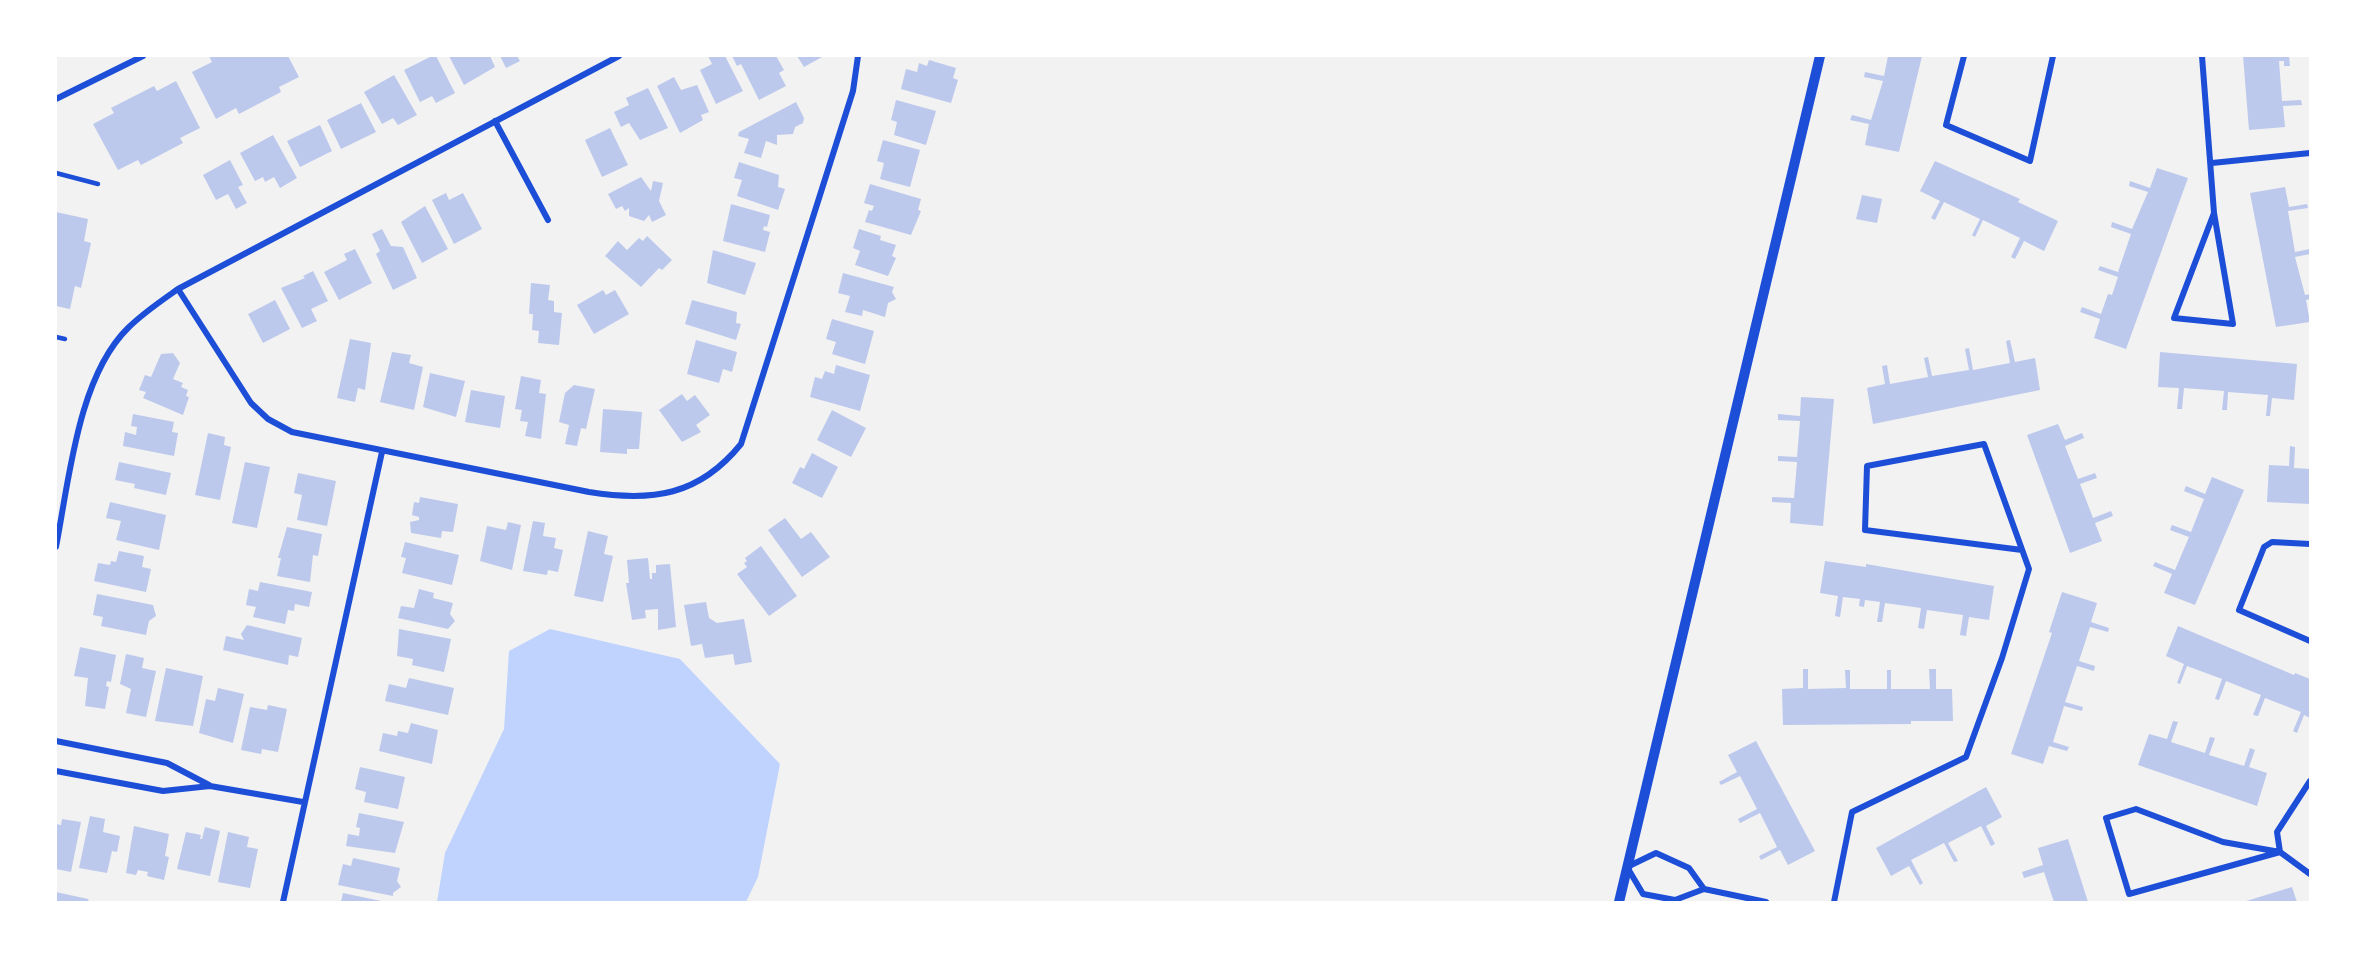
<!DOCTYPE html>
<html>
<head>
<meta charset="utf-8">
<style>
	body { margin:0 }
	#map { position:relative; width:2366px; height:958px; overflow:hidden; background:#f2f2f2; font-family:Karla,sans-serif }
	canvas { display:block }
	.frame { position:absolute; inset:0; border:57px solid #fff; pointer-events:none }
</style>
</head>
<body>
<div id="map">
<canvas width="2366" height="958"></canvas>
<div class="frame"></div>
</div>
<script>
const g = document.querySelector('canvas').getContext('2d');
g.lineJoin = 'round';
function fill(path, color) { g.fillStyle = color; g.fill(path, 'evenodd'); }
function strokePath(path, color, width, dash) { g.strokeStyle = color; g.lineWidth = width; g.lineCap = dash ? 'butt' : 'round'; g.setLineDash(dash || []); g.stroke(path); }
const water = new Path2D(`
	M 550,629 L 680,659 L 780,764 L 758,877 L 746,902 L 437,902 L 445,853 L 504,729 L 509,651 Z`);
const building = new Path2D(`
	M 209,56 L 288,56 L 299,77 L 279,87 L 281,92 L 239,114 L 236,108 L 216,119 L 192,72 L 212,62 Z
	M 432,56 L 436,56 L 455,93 L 436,103 L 432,96 L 420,102 L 404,70 Z
	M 449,56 L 490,56 L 495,67 L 464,85 Z
	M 500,56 L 517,56 L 520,61 L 506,68 Z
	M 708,56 L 725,56 L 743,91 L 716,104 L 700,70 L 712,64 Z
	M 732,56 L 776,56 L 784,70 L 779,73 L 786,86 L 759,100 L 741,64 L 737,66 Z
	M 797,56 L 821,56 L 822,57 L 804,67 Z
	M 1888,56 L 1922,56 L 1899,152 L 1865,145 L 1869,124 L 1850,120 L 1852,115 L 1871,120 L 1883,81 L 1864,77 L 1865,72 L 1884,76 Z
	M 2243,56 L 2289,56 L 2290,66 L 2284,66 L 2284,61 L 2279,61 L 2282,101 L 2301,100 L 2302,105 L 2283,106 L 2285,127 L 2249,130 Z
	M 929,60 L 956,68 L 953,78 L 958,80 L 951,103 L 901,89 L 906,69 L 917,72 L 919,63 L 927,66 Z
	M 394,75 L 417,115 L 398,125 L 393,118 L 382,124 L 364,92 Z
	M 674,77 L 681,90 L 697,85 L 709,112 L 701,115 L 703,120 L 680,133 L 657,86 Z
	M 176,81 L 200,128 L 180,138 L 183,143 L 141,165 L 138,160 L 118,170 L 93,124 L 114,113 L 111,108 L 154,86 L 157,91 Z
	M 648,88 L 668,128 L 640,140 L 629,123 L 621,127 L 614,112 L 629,105 L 626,98 Z
	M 896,100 L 936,111 L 926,145 L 894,135 L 897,122 L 891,120 Z
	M 796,102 L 804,118 L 803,123 L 795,127 L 793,134 L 777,135 L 777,145 L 766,141 L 761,158 L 744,153 L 749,139 L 738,136 L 739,132 Z
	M 361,103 L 376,132 L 341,149 L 327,120 Z
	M 320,125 L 332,151 L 300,167 L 287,141 Z
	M 610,128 L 628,165 L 602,177 L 585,140 Z
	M 273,135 L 297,178 L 280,188 L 274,177 L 265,182 L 263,177 L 255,181 L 240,153 Z
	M 883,140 L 920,150 L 910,187 L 880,179 L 884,163 L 877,161 Z
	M 230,160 L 243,185 L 238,187 L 247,203 L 236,209 L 228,194 L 216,200 L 203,175 Z
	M 1935,161 L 2020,199 L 2018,202 L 2058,221 L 2044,251 L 2024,241 L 2015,259 L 2011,257 L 2020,238 L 1983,220 L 1975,237 L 1972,235 L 1980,219 L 1944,202 L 1935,220 L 1931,218 L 1940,201 L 1920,191 Z
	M 739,162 L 779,175 L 778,187 L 785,189 L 778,210 L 737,196 L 742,180 L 734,178 Z
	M 2157,168 L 2188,178 L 2126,349 L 2094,338 L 2100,319 L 2080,312 L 2082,307 L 2101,314 L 2108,294 L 2112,295 L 2118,277 L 2098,270 L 2100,266 L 2118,272 L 2131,234 L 2111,227 L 2112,222 L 2132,229 L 2148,192 L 2129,186 L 2130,181 L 2150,188 Z
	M 641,177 L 651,191 L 653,181 L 663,183 L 659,201 L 666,215 L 652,222 L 649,215 L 644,221 L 629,216 L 629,208 L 625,211 L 622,206 L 616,209 L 608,194 Z
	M 870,184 L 921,199 L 918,210 L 921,211 L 911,235 L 865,222 L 869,210 L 872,211 L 874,206 L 864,203 Z
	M 2285,187 L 2289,207 L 2307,204 L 2308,208 L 2288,211 L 2295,252 L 2310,249 L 2310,254 L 2295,257 L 2305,295 L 2310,294 L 2310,299 L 2306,300 L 2310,322 L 2276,327 L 2250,193 Z
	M 446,193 L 449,200 L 463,193 L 482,229 L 454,244 L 432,200 Z
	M 1862,195 L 1882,199 L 1877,223 L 1856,219 Z
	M 731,204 L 770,215 L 767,227 L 764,226 L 763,230 L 770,232 L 765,252 L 723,241 Z
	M 425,206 L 448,249 L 422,263 L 401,222 Z
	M 56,212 L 88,219 L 84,241 L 91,243 L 81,288 L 75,286 L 70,309 L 56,306 Z
	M 382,229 L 391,246 L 403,247 L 417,278 L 393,290 L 376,254 L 380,251 L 372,234 Z
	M 859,229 L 881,236 L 880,240 L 896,245 L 892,256 L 896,258 L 888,276 L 855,265 L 860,251 L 853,248 Z
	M 647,236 L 672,260 L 662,270 L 659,268 L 641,287 L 605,256 L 618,241 L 627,250 L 639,238 L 643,241 Z
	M 355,249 L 372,283 L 339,300 L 324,272 L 347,260 L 344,254 Z
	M 713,250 L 756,263 L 745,295 L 707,283 Z
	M 313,271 L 328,301 L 311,309 L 317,321 L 302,328 L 281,288 L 305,278 L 303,276 Z
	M 843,273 L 894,287 L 892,292 L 896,299 L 888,303 L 885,317 L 863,310 L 862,316 L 845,312 L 850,296 L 838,293 Z
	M 531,283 L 550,285 L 548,300 L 554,301 L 554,312 L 562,313 L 559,345 L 538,343 L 539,331 L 532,330 L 533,314 L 529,314 Z
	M 603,290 L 606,295 L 615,290 L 629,314 L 594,334 L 577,305 Z
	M 275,300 L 290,329 L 263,343 L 248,314 Z
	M 692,300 L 737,312 L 736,323 L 741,324 L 736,340 L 685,324 Z
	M 832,319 L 874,331 L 865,364 L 832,354 L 836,342 L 826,339 Z
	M 350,339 L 371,343 L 365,390 L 358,388 L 355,402 L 337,398 Z
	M 696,340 L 737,352 L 732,372 L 723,369 L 719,383 L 687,374 Z
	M 2010,340 L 2015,362 L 2035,358 L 2040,390 L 1873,424 L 1867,388 L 1885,384 L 1882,366 L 1887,365 L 1890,384 L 1928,377 L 1924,358 L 1928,357 L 1932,376 L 1969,370 L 1965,349 L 1969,348 L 1973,370 L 2010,363 L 2006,341 Z
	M 392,352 L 411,355 L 409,363 L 423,367 L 414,410 L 380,402 Z
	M 2160,352 L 2297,364 L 2294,400 L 2272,398 L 2270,416 L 2266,416 L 2268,395 L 2228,392 L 2227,410 L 2222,410 L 2224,391 L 2184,388 L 2182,409 L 2177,409 L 2179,388 L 2158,387 Z
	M 173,353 L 180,363 L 173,379 L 183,383 L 181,387 L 188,390 L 186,396 L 189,397 L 183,415 L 143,398 L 146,392 L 139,390 L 145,375 L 151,377 L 161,354 Z
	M 836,365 L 870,375 L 860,411 L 810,397 L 815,377 L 822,379 L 825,371 L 834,374 Z
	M 430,373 L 465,381 L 456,417 L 423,407 Z
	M 521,376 L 541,380 L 539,393 L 546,394 L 541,439 L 525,436 L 528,422 L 520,421 L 522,410 L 515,409 Z
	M 574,385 L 595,389 L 586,429 L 581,428 L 577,446 L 565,444 L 569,425 L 559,422 L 565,393 Z
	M 471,390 L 505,396 L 500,428 L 465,422 Z
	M 682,394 L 687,401 L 695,395 L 710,415 L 696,425 L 701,432 L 682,442 L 659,410 Z
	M 1801,397 L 1834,399 L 1823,526 L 1790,523 L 1791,503 L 1772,502 L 1772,497 L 1794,498 L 1797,462 L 1778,461 L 1778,456 L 1797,457 L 1800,421 L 1778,420 L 1778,414 L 1800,416 Z
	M 603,409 L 642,412 L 639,449 L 627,449 L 627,454 L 600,452 Z
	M 832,410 L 866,428 L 851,457 L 817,440 Z
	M 133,414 L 174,422 L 172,432 L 178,433 L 174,456 L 123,446 L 125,432 L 136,435 L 137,427 L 131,426 Z
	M 2058,424 L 2065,440 L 2082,433 L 2084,438 L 2065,446 L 2078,479 L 2095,473 L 2097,478 L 2080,484 L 2093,518 L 2111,511 L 2113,516 L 2095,523 L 2102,541 L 2070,553 L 2027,435 Z
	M 208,433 L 225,437 L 224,445 L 231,447 L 220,500 L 195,495 Z
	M 2290,446 L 2295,447 L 2294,468 L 2310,469 L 2310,504 L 2267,502 L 2269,465 L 2289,466 Z
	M 812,453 L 838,467 L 822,498 L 792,483 L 800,467 L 804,469 Z
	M 119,462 L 171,473 L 166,495 L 134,488 L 135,484 L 115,480 Z
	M 245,462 L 270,467 L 257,528 L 232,523 Z
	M 298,473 L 336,481 L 327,526 L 297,520 L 302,495 L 294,493 Z
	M 2212,477 L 2244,490 L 2195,605 L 2164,593 L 2172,574 L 2153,566 L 2155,562 L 2175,570 L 2189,537 L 2170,530 L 2172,525 L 2191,532 L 2204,499 L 2184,491 L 2186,486 L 2205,494 Z
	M 420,497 L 458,504 L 453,532 L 442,531 L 441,538 L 411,533 L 410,522 L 419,520 L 419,517 L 412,515 L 414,502 L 419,503 Z
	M 110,502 L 166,515 L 159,550 L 116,540 L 121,521 L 106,518 Z
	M 785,518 L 801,539 L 811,532 L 830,557 L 802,577 L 768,530 Z
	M 533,521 L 545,523 L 543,536 L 556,538 L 554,548 L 563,550 L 558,572 L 548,570 L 547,575 L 523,571 Z
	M 508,522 L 521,525 L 512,570 L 480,561 L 487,526 L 506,530 Z
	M 287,527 L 322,534 L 318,556 L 313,555 L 310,582 L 277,576 L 281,558 L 278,558 Z
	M 588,531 L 608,536 L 604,554 L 613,556 L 603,602 L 574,596 Z
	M 405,542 L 459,555 L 452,585 L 402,573 L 406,558 L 401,557 Z
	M 761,546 L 797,596 L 769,616 L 737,574 L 747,567 L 744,563 L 747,561 L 745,558 Z
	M 119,551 L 144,556 L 142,567 L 151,569 L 146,592 L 94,581 L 98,563 L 110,565 L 111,561 L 116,562 Z
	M 648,558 L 650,579 L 652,579 L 652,573 L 656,573 L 656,565 L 670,564 L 676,627 L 658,630 L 658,609 L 645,610 L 646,618 L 632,620 L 626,583 L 629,583 L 627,560 Z
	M 1825,561 L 1866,567 L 1866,564 L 1994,586 L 1989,620 L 1969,617 L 1966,636 L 1960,635 L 1963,615 L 1927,610 L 1924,629 L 1918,628 L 1921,608 L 1885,603 L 1882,622 L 1877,622 L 1880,602 L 1865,600 L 1864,607 L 1859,606 L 1860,599 L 1843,597 L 1840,617 L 1835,616 L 1838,596 L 1820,593 Z
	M 260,582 L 312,592 L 309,607 L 295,604 L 294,611 L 288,610 L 285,624 L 253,617 L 256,607 L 246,605 L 249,589 L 258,591 Z
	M 419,589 L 434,593 L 433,598 L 453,603 L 450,614 L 455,621 L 448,629 L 398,618 L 401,606 L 414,608 Z
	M 2062,592 L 2097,603 L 2091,622 L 2109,628 L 2108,632 L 2090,627 L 2079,661 L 2095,666 L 2094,671 L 2077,666 L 2065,702 L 2083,707 L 2082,711 L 2064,706 L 2053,742 L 2069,747 L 2067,751 L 2049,746 L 2043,764 L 2011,754 L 2052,633 L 2049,632 Z
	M 97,594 L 153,605 L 156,616 L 149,621 L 146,635 L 101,626 L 103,617 L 93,615 Z
	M 706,602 L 709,618 L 717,623 L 744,619 L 752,662 L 735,665 L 733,654 L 705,658 L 702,644 L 691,646 L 684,605 Z
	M 247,625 L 302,638 L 298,657 L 289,655 L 288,665 L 223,650 L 226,636 L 244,640 L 241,634 Z
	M 2178,626 L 2294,675 L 2295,673 L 2310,679 L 2310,718 L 2304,715 L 2297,733 L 2293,731 L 2301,712 L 2265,698 L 2258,716 L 2253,715 L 2261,695 L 2226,681 L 2219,700 L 2215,699 L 2222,679 L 2187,666 L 2180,684 L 2177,683 L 2184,664 L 2166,656 Z
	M 399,629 L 451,639 L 444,672 L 412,665 L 413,659 L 397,656 Z
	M 80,647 L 116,655 L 111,682 L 107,681 L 106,686 L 109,687 L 105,709 L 85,706 L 88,678 L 74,676 Z
	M 126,654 L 144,658 L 142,668 L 156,671 L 146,717 L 126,713 L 131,689 L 120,684 Z
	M 166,668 L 203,676 L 193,726 L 155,721 Z
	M 1803,669 L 1808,669 L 1808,689 L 1846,688 L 1845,670 L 1850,670 L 1850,689 L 1887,689 L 1887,670 L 1891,670 L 1891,689 L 1930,689 L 1929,669 L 1936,669 L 1936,689 L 1952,689 L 1953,721 L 1911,721 L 1911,724 L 1783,725 L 1782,689 L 1803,688 Z
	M 409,678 L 454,688 L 448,715 L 385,701 L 389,684 L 406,688 Z
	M 218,688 L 244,694 L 233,743 L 199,733 L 206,699 L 215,701 Z
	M 268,705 L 287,709 L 278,752 L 262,749 L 261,754 L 241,750 L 250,707 L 267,710 Z
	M 2173,721 L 2178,722 L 2171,742 L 2205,753 L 2210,737 L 2215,738 L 2209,755 L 2244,766 L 2250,748 L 2255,750 L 2249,767 L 2267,773 L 2257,806 L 2138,765 L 2149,734 L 2167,739 Z
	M 411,723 L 438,730 L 432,764 L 379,751 L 383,733 L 397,736 L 398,731 L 408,733 Z
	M 1756,741 L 1815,851 L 1788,865 L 1780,850 L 1761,860 L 1759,856 L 1777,847 L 1760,813 L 1740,823 L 1738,819 L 1757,809 L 1740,776 L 1721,785 L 1719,782 L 1737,772 L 1728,755 Z
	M 360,767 L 405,777 L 398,809 L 364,802 L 366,792 L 355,789 Z
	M 1986,787 L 2002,817 L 1986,826 L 1995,844 L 1991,846 L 1981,826 L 1948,843 L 1958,861 L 1954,862 L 1944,843 L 1911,860 L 1923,883 L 1920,885 L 1909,866 L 1891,876 L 1876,848 Z
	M 359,813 L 404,822 L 395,853 L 346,846 L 348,834 L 359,836 L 360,828 L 356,827 Z
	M 90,816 L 105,819 L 103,832 L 120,836 L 117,852 L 112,851 L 107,873 L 79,868 Z
	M 62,819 L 81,822 L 71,872 L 56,869 L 56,824 L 61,825 Z
	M 134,826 L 169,834 L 165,856 L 169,857 L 164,880 L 147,876 L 148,872 L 138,870 L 136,875 L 126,873 Z
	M 205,827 L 220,831 L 210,876 L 177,869 L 186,832 L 201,835 L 200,839 L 202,839 Z
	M 228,832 L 249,837 L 247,847 L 258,849 L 250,888 L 218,882 Z
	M 2068,839 L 2088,902 L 2054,902 L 2044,872 L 2024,878 L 2022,872 L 2043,865 L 2038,848 Z
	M 353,858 L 400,868 L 397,881 L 401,887 L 393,893 L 393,896 L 338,885 L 343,864 L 351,866 Z
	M 2292,887 L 2297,902 L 2243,902 Z
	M 56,892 L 88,899 L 89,902 L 56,902 Z
	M 343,893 L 381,901 L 381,902 L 341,902 Z`);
const service = new Path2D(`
	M 56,173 L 98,184
	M 56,337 L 65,339`);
const minor = new Path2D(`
	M 1964,56 L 1946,125 L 2030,161 L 2053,56
	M 2202,56 L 2214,213 L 2233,324 L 2174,318 L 2214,213
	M 56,99 L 143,56
	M 495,121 L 548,220
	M 2212,163 L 2310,153
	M 178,289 L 251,403 L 268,419 L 292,432 L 589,492 C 652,502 699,496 741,444 L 853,91 L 858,56
	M 2310,544 L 2272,542 L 2264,547 L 2239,610 L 2310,641
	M 56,547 C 69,480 78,377 128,328 C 143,313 161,301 178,289 L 619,56
	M 56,741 L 167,763 L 209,785
	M 56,771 L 163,791 L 210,786 L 303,802
	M 2280,852 L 2129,894 L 2106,818 L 2136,809 L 2223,842 L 2280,852 L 2310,874
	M 2280,852 L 2277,832 L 2310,781
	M 1704,889 L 1689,868 L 1656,853 L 1627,867 L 1643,894 L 1675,900 L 1704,889 L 1766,902
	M 283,902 L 382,452
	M 1834,902 L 1852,812 L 1966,757 L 2002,658 L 2029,569 L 1984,444 L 1867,466 L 1865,530 L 2022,550`);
const tertiary = new Path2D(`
	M 1619,902 L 1820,56`);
fill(water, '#bfd3fe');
fill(building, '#bdc9ec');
strokePath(service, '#1d4ed8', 4.5);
strokePath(minor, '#1d4ed8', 6);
strokePath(tertiary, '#1d4ed8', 10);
</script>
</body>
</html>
